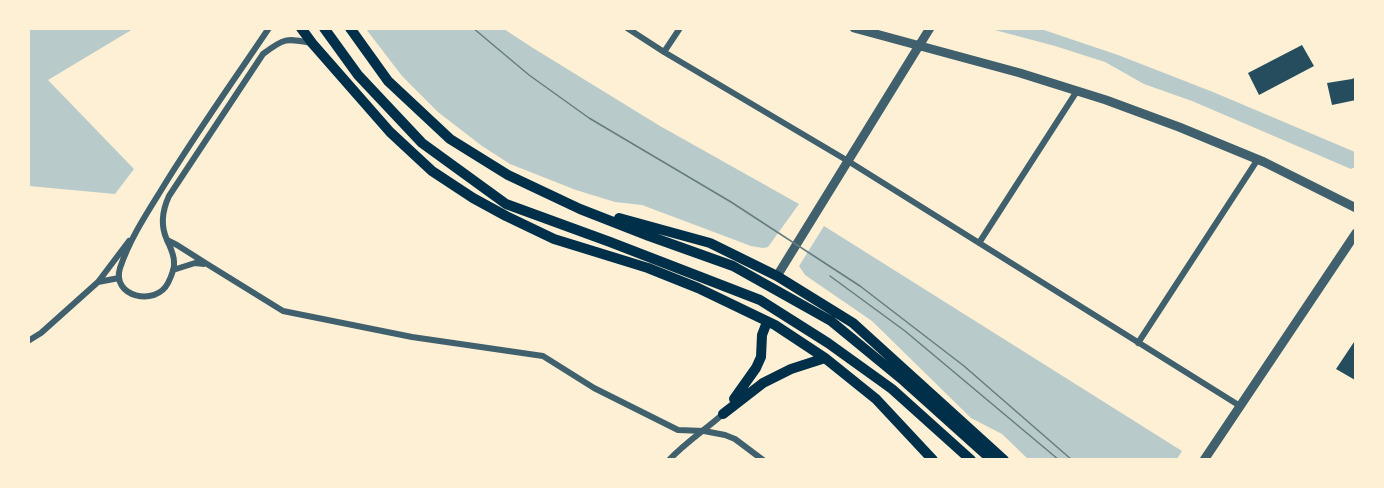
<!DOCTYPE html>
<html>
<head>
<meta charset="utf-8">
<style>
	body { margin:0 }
	#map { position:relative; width:1384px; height:488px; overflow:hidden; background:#fdf0d5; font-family:"Asap Condensed",sans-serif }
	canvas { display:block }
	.frame { position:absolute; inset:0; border:30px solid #fdf0d5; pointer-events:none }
</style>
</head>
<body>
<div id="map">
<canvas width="1384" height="488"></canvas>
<div class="frame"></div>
</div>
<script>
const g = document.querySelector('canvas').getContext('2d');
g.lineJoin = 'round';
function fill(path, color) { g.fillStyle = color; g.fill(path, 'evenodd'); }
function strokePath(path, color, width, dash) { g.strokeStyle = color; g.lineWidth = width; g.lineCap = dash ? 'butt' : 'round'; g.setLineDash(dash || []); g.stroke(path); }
const green = new Path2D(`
	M 28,29 L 133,29 L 48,80 L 134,169 L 115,194 L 29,186 Z
	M 366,29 L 504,29 L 533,48 L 660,126 L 799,204 L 768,247 L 763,248 L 751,246 L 642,205 L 615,202 L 576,190 L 510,164 L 482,146 L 438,112 L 402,76 Z
	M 991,29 L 1041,29 L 1118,55 L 1213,92 L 1355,152 L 1355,167 L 1351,169 L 1192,101 L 1144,84 L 1105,62 L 1055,46 Z
	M 824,226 L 1182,451 L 1177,459 L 1028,459 L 1002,434 L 971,418 L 872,321 L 805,275 L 799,266 Z`);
const building = new Path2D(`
	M 1302,45 L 1314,66 L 1259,95 L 1248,73 Z
	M 1356,77 L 1356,100 L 1332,105 L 1327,83 L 1352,79 Z
	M 1356,339 L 1356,379 L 1355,380 L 1336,369 Z`);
const minor = new Path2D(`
	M 269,28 C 232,83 194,136 160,192 C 145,216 129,241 120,268 C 111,297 156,307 168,283 C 171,277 175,269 174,262 C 174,254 170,247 167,240 C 160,225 162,211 169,196 L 263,54 C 284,38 286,38 312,43
	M 627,28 L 664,52 L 848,161 L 1240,406
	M 664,52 L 680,28
	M 167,240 L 177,245 L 207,264 L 283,311 L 412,337 L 543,356 L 594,388 L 678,430 L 704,431 L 725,435 L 735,439 L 763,460
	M 979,243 L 1077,91
	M 173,270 L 195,263 L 204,264
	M 98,282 L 119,278
	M 28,341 L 41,333 L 98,282 L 129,241
	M 1138,343 L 1258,159
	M 669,460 C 686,442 705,430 723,414`);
const tertiary = new Path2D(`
	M 854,28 L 1020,73 L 1106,100 L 1179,127 L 1264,162 L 1356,208
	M 777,276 L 930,28
	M 1204,460 L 1356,233`);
const secondary = new Path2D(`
	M 301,28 L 312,43 L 390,132 L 432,171 L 473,198 L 506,216 L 554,239 L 648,268 L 698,288 L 775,325 L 825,358 L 876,399 L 933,460
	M 324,28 L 358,75 L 422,143 L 506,204 L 610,242 L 760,300 L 828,343 L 892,389 L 971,460
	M 350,28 L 388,81 L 450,139 L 508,175 L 580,209 L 649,236 L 733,266 L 831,321 L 904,381 L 992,460
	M 619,218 L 710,243 L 777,276 L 853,323 L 1004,460
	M 734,399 L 756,368 L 761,357 L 762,335 L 767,322
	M 723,414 L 763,383 L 791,369 L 825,358`);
const tram = new Path2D(`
	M 473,28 L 529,75 L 589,118 L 731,202 L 860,286 L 964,366 L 1072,460
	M 830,276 L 905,331 L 1059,460`);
fill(green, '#b9caca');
fill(building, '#264d5e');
strokePath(minor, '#3f606c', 6);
strokePath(tertiary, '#3f606c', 9);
strokePath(secondary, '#003049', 10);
strokePath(tram, '#657d81', 1.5);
</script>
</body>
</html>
